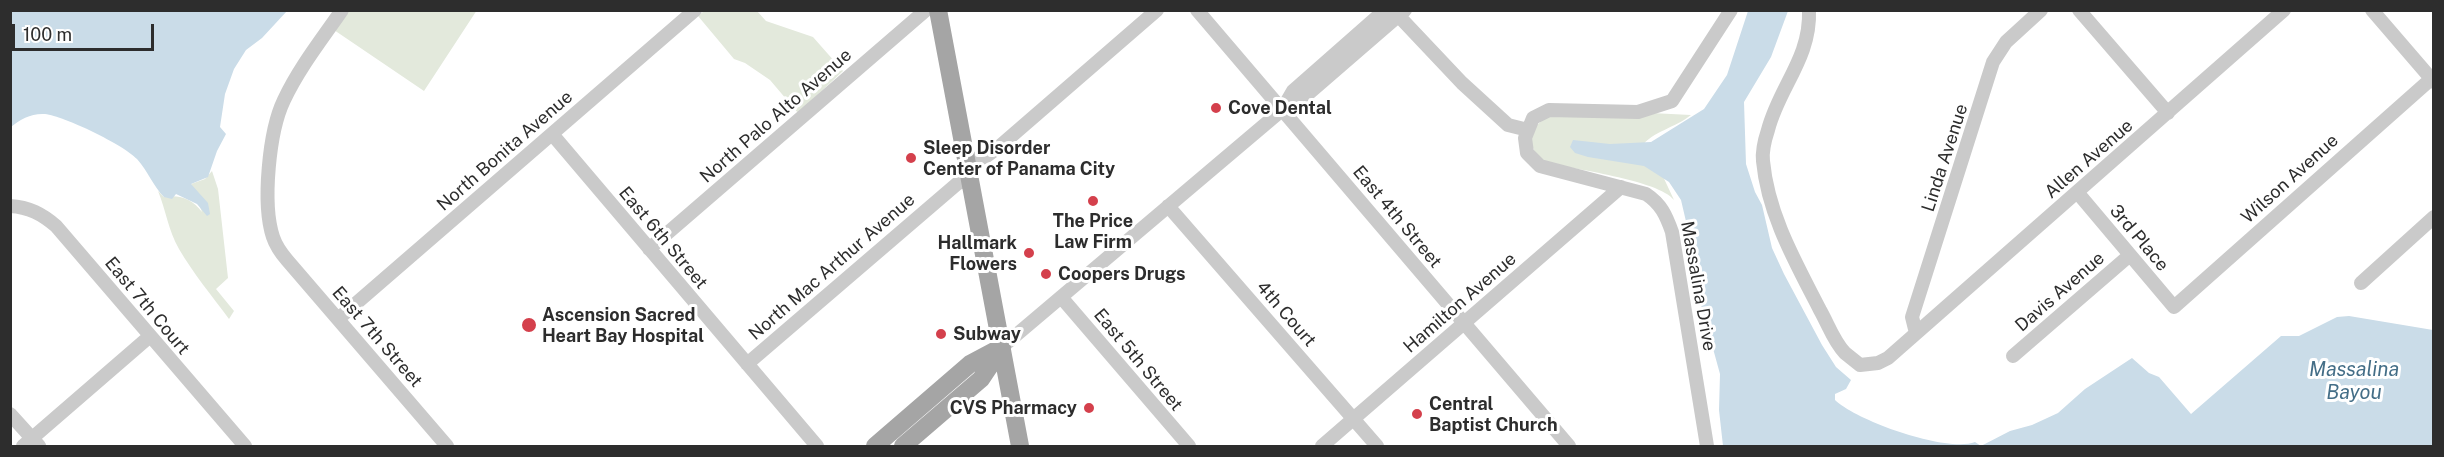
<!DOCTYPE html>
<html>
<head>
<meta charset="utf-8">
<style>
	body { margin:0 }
	#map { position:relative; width:2444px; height:457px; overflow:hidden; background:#fff; font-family:"Public Sans",sans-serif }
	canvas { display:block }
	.frame { position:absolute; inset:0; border:12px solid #2d2d2d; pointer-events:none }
	.scale { position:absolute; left:12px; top:24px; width:142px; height:27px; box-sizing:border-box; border:3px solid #2d2d2d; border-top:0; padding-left:8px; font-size:18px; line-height:21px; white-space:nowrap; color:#2d2d2d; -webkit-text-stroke:4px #fff; paint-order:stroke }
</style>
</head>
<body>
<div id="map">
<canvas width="2444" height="457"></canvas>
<div class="frame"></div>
<div class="scale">100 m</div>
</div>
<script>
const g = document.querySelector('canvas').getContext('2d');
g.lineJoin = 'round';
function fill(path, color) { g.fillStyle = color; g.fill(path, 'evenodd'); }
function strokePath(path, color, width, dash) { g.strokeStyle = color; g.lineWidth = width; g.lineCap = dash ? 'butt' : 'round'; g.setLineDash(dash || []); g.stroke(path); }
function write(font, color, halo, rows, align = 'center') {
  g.font = font + ' "Public Sans",sans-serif'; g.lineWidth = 6; g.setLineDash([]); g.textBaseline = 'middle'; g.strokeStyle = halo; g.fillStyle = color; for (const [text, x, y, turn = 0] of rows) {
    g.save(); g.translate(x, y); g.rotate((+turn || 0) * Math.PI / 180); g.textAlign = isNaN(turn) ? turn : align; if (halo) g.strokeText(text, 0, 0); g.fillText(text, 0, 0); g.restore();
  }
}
const green = new Path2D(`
	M 477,10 L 424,91 L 334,30 L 347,11 Z
	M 704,11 L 757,11 L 766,21 L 813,37 L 843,71 L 798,113 L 770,80 L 745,63 L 734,59 L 698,16 Z
	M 1651,113 L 1691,115 C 1675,128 1653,131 1641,147 L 1660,170 L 1674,200 C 1659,180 1571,169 1544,162 C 1526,149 1528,125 1549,117 Z
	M 212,171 L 218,189 L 228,278 L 216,289 L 234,311 L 229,319 C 212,296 193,273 179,249 C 168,230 166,210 158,191 L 164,197 C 179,194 193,199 202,212 L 191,184 L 205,179 Z`);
const water = new Path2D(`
	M 11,10 L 287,11 L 262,38 L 246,50 L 234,69 L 225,94 L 220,127 L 226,134 L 217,151 L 208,177 L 191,184 L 208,203 L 210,214 L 207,216 L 197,204 L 176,194 L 172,199 L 164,197 C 153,186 148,171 137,159 C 124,145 64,116 45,114 C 32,113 20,119 11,127 Z
	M 1748,11 L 1788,11 L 1771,57 L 1744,102 L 1746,164 L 1755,192 L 1762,205 L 1772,248 L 1784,274 L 1822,345 L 1836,367 L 1851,380 L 1846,389 L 1835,394 L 1835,400 C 1857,421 1947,453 1975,442 L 1981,446 L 2010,431 L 2032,425 L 2058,413 L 2085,389 L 2132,358 L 2149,373 L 2159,377 L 2191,414 L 2281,336 L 2299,336 L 2337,317 L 2349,316 L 2433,330 L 2433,446 L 1723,446 L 1719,410 L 1720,374 L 1695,283 L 1688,230 L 1681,200 L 1669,182 L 1644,166 L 1588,157 L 1575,153 L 1570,147 L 1573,140 L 1610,144 L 1651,142 L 1704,109 L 1727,75 Z`);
const minor = new Path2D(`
	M 342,10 C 322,39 299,68 284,100 C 269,131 262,204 273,237 C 276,246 281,253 287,260 L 447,446
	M 1197,10 L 1569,446
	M 1393,10 L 1462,83 L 1508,125 L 1528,130
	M 1809,10 C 1811,58 1779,87 1768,130 C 1765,139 1762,152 1763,161 C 1768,215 1796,263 1820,310 C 1828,324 1834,342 1845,353 C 1850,357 1855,361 1860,365 L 1878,363 L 1888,358 L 2284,10
	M 2079,10 L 2168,113
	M 2372,10 L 2434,82
	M 1282,110 L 1293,91 L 1385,10
	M 552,134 L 817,446
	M 968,160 L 985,157 L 1000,146 L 1157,10
	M 2077,192 L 2174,307 L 2431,79
	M 10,206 C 29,207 42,214 56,226 L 245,446
	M 1168,206 L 1377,446
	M 649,249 L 926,10
	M 2361,283 L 2434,217
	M 1061,297 L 1189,446
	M 338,319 L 695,10
	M 1916,333 L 1912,317 L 1993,62 L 2006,42 L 2041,10
	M 1002,347 L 1282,110 L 1301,100 L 1405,10
	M 2013,356 L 2130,255
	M 747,364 L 958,183 L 971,180
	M 10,414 L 39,446
	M 23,446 L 149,337
	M 1322,446 L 1621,187
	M 1707,446 L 1672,232 C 1666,215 1661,204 1646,194 L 1540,166 L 1527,153 L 1525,138 L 1533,118 L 1549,110 L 1638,112 L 1672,101 L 1731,10`);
const major = new Path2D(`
	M 938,10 L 1020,446
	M 875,446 L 970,364 L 1002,347
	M 903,446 L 981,379 L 1001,349`);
const markers = [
	[1216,108,6,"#d4404c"],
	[911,158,6,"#d4404c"],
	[1093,201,6,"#d4404c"],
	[1029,253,6,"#d4404c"],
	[1046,274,6,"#d4404c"],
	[529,325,8,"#d4404c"],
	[941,334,6,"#d4404c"],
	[1089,408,6,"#d4404c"],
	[1417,414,6,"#d4404c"]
];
const poiNames = [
	["Cove Dental",1228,108],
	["Sleep Disorder",923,148],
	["Center of Panama City",923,169],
	["The Price",1093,221,"center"],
	["Law Firm",1093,242,"center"],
	["Hallmark",1017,243,"right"],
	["Flowers",1017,264,"right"],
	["Coopers Drugs",1058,274],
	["Ascension Sacred",542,315],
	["Heart Bay Hospital",542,336],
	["Subway",953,334],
	["Central",1429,404],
	["Baptist Church",1429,425],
	["CVS Pharmacy",1077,408,"right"]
];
const streetNames = [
	["North Palo Alto Avenue",776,116,-41],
	["North Bonita Avenue",505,151,-41],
	["Linda Avenue",1945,158,-72],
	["Allen Avenue",2089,159,-41],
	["Wilson Avenue",2290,179,-42],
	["East 4th Street",1397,217,50],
	["East 6th Street",663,238,50],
	["3rd Place",2139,238,50],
	["North Mac Arthur Avenue",832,267,-41],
	["Massalina Drive",1698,286,80],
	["Davis Avenue",2060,292,-41],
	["Hamilton Avenue",1460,303,-41],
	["East 7th Court",147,306,50],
	["4th Court",1286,314,49],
	["East 7th Street",377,337,49],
	["East 5th Street",1138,360,50]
];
const waterNames = [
	["Massalina",2354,370],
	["Bayou",2354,393]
];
fill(green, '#e3e9dc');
fill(water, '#cadce8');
strokePath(minor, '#cacaca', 14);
strokePath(major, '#a5a5a5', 18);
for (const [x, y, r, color] of markers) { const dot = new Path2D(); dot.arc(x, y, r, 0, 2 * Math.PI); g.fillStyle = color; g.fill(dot); strokePath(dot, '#fff', 2); }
write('bold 18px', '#2d2d2d', '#fff', poiNames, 'left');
write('18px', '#2d2d2d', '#fff', streetNames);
write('italic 20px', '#446e87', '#fff', waterNames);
</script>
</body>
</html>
